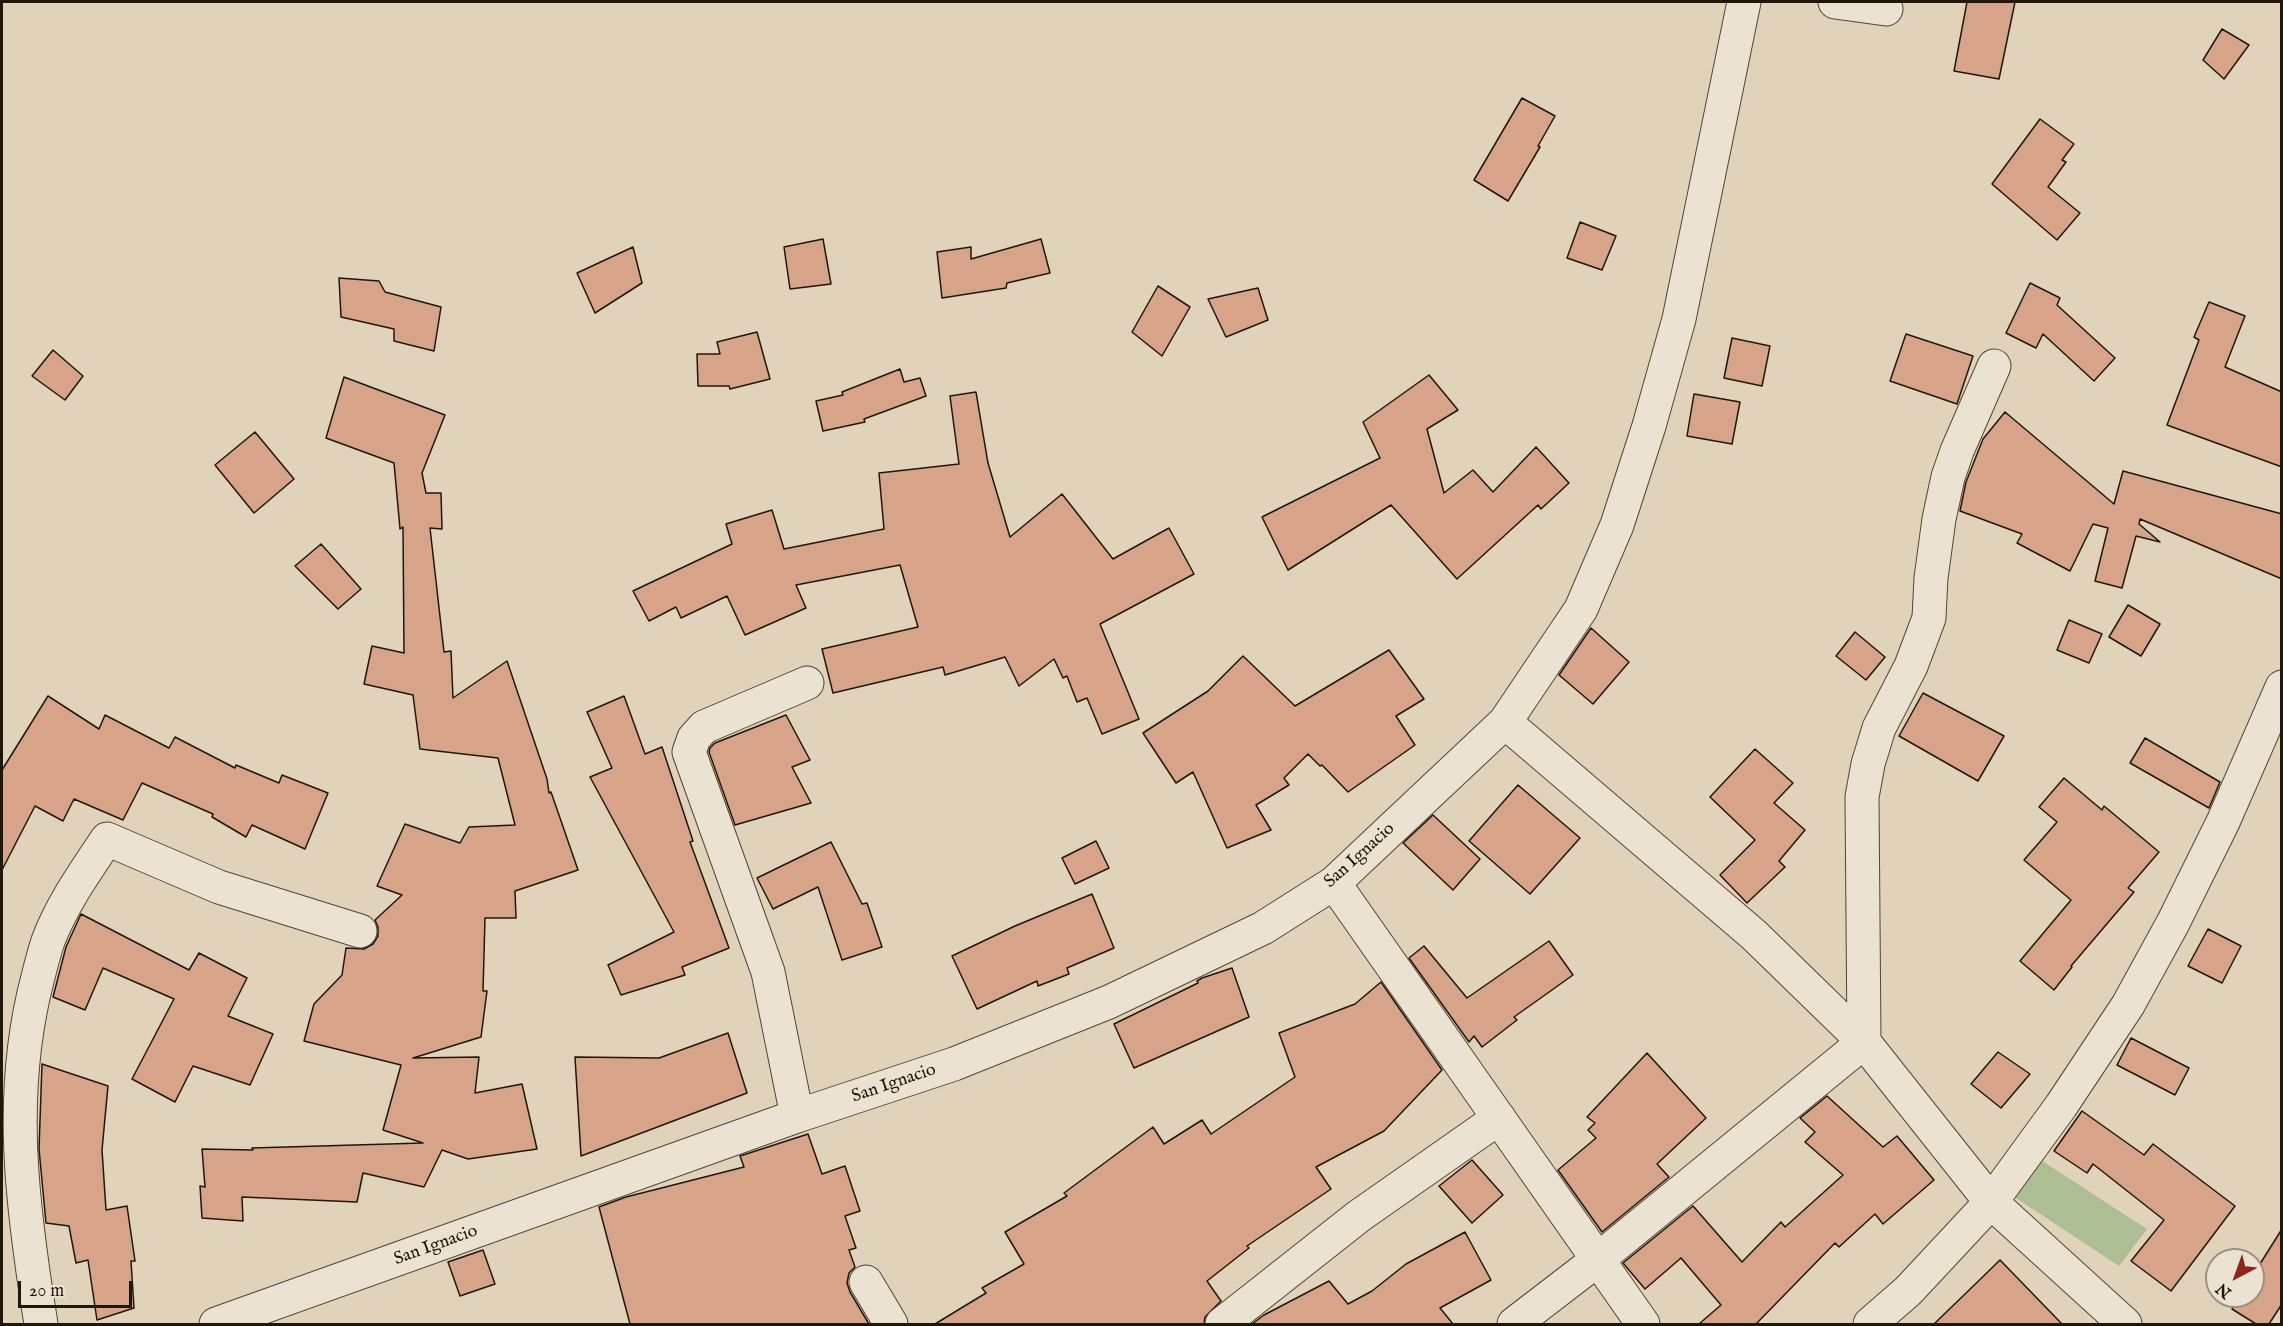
<!DOCTYPE html>
<html>
<head>
<meta charset="utf-8">
<style>
	body { margin:0 }
	#map { position:relative; width:2283px; height:1326px; overflow:hidden; background:#e1d3ba; font-family:"IM FELL English",serif }
	canvas { display:block }
	.frame { position:absolute; inset:0; border:3px solid #20170b; pointer-events:none }
	.north { position:absolute; left:2205px; top:1248px; width:60px; height:60px; box-sizing:border-box; background:#ece2d2; border:2px solid #9a9182; border-radius:50%; rotate:221deg; font-size:16px; font-weight:700; line-height:24px; text-align:center; color:#20170b }
	.north::after { content:''; display:block; margin:auto; width:21px; height:27px; background:#8f2418; clip-path:polygon(50% 0,100% 100%,50% 72%,0 100%) }
	.scale { position:absolute; left:18px; top:1281px; width:114px; height:27px; box-sizing:border-box; border:3px solid #20170b; border-top:0; padding-left:8px; font-size:18px; line-height:21px; white-space:nowrap; color:#20170b; -webkit-text-stroke:4px #ece2d2; paint-order:stroke }
</style>
</head>
<body>
<div id="map">
<canvas width="2283" height="1326"></canvas>
<div class="frame"></div>
<div class="north">N</div>
<div class="scale">20 m</div>
</div>
<script>
const g = document.querySelector('canvas').getContext('2d');
g.lineJoin = 'round';
function fill(path, color) { g.fillStyle = color; g.fill(path, 'evenodd'); }
function strokePath(path, color, width, dash) { g.strokeStyle = color; g.lineWidth = width; g.lineCap = dash ? 'butt' : 'round'; g.setLineDash(dash || []); g.stroke(path); }
function write(font, color, halo, rows, align = 'center') {
  g.font = font + ' "IM FELL English",serif'; g.lineWidth = 4.5; g.setLineDash([]); g.textBaseline = 'middle'; g.strokeStyle = halo; g.fillStyle = color; for (const [text, x, y, turn = 0] of rows) {
    g.save(); g.translate(x, y); g.rotate((+turn || 0) * Math.PI / 180); g.textAlign = isNaN(turn) ? turn : align; if (halo) g.strokeText(text, 0, 0); g.fillText(text, 0, 0); g.restore();
  }
}
const green = new Path2D(`
	M 2036,1157 L 2147,1229 L 2119,1266 L 2013,1196 Z`);
const building = new Path2D(`
	M 1967,2 L 2015,2 L 1999,79 L 1954,71 Z
	M 2222,29 L 2249,45 L 2224,79 L 2203,60 Z
	M 1522,98 L 1555,116 L 1538,146 L 1540,147 L 1508,201 L 1474,180 Z
	M 2040,119 L 2074,144 L 2062,160 L 2066,162 L 2048,187 L 2080,213 L 2057,240 L 1992,184 Z
	M 1580,222 L 1616,236 L 1602,270 L 1567,258 Z
	M 823,239 L 831,284 L 790,289 L 784,247 Z
	M 1041,239 L 1050,273 L 1007,283 L 1006,288 L 942,298 L 937,252 L 971,247 L 971,259 Z
	M 633,247 L 642,283 L 595,313 L 577,273 Z
	M 339,278 L 379,281 L 385,292 L 441,307 L 434,351 L 394,341 L 394,329 L 341,317 Z
	M 2030,283 L 2060,298 L 2057,305 L 2115,358 L 2094,381 L 2043,334 L 2036,348 L 2006,333 Z
	M 1158,286 L 1190,307 L 1162,356 L 1132,332 Z
	M 1258,288 L 1268,320 L 1226,337 L 1208,299 Z
	M 2209,302 L 2245,316 L 2225,367 L 2282,392 L 2282,467 L 2167,425 L 2199,340 L 2194,337 Z
	M 757,332 L 770,379 L 730,389 L 729,386 L 698,386 L 697,354 L 720,354 L 717,342 Z
	M 1906,334 L 1973,356 L 1957,404 L 1890,381 Z
	M 1732,338 L 1770,346 L 1762,386 L 1724,378 Z
	M 53,350 L 83,376 L 65,400 L 32,376 Z
	M 900,369 L 904,382 L 920,378 L 926,396 L 864,419 L 865,422 L 823,431 L 816,401 L 843,395 L 842,392 Z
	M 1429,375 L 1458,410 L 1427,429 L 1444,493 L 1473,470 L 1493,492 L 1536,447 L 1569,483 L 1541,509 L 1538,505 L 1457,579 L 1391,505 L 1288,570 L 1262,517 L 1380,458 L 1363,422 Z
	M 344,377 L 445,415 L 422,473 L 426,493 L 441,493 L 442,529 L 430,528 L 444,652 L 451,651 L 453,698 L 507,661 L 547,779 L 549,793 L 551,792 L 578,870 L 515,891 L 516,918 L 485,918 L 483,991 L 487,991 L 481,1037 L 413,1058 L 479,1057 L 475,1093 L 522,1084 L 537,1149 L 468,1159 L 442,1150 L 424,1187 L 363,1173 L 357,1202 L 242,1197 L 243,1221 L 202,1218 L 200,1186 L 205,1187 L 202,1149 L 253,1150 L 252,1148 L 423,1143 L 383,1130 L 401,1065 L 304,1041 L 314,1004 L 342,975 L 346,948 L 364,949 L 373,944 L 378,936 L 378,927 L 375,920 L 402,895 L 377,886 L 405,824 L 460,843 L 469,827 L 515,825 L 498,758 L 420,749 L 413,695 L 364,684 L 372,646 L 404,653 L 403,527 L 400,529 L 394,463 L 326,438 Z
	M 976,392 L 988,463 L 1010,537 L 1062,494 L 1113,559 L 1169,528 L 1194,574 L 1100,624 L 1139,719 L 1102,734 L 1087,698 L 1077,702 L 1067,676 L 1063,678 L 1054,659 L 1019,686 L 1005,657 L 945,675 L 943,667 L 833,693 L 822,649 L 918,627 L 900,565 L 796,585 L 806,608 L 745,635 L 727,596 L 681,618 L 676,607 L 649,621 L 633,591 L 732,544 L 726,524 L 772,510 L 784,549 L 884,529 L 879,473 L 959,464 L 950,396 Z
	M 1694,394 L 1740,402 L 1732,444 L 1687,436 Z
	M 2005,412 L 2114,504 L 2123,471 L 2282,514 L 2282,579 L 2140,519 L 2139,524 L 2160,542 L 2136,536 L 2122,588 L 2095,581 L 2108,528 L 2093,524 L 2070,571 L 2017,543 L 2022,534 L 1960,511 L 1966,482 L 1983,439 Z
	M 255,432 L 294,479 L 254,513 L 215,465 Z
	M 321,544 L 361,589 L 338,609 L 295,566 Z
	M 2128,605 L 2160,624 L 2141,656 L 2109,637 Z
	M 2069,620 L 2102,634 L 2089,663 L 2057,650 Z
	M 1591,628 L 1629,662 L 1593,704 L 1559,675 Z
	M 1855,632 L 1885,657 L 1866,680 L 1836,656 Z
	M 1389,650 L 1424,699 L 1396,716 L 1415,745 L 1348,792 L 1322,765 L 1320,766 L 1308,754 L 1284,778 L 1289,785 L 1256,805 L 1271,830 L 1227,848 L 1193,772 L 1176,783 L 1143,733 L 1208,691 L 1243,656 L 1295,706 Z
	M 1923,693 L 2004,736 L 1978,781 L 1899,736 Z
	M 48,696 L 99,729 L 105,715 L 169,748 L 175,737 L 235,768 L 236,765 L 279,783 L 282,775 L 328,793 L 305,849 L 252,825 L 246,837 L 212,817 L 213,814 L 142,783 L 123,820 L 74,799 L 63,821 L 35,806 L 2,870 L 2,770 Z
	M 624,696 L 645,754 L 662,747 L 693,841 L 690,842 L 729,948 L 682,967 L 685,975 L 621,995 L 608,965 L 674,932 L 590,777 L 612,768 L 587,712 Z
	M 786,715 L 810,760 L 792,767 L 811,803 L 735,825 L 709,752 L 710,748 L 715,743 Z
	M 2145,738 L 2220,782 L 2209,808 L 2130,763 Z
	M 1755,749 L 1793,783 L 1774,803 L 1805,830 L 1779,861 L 1785,867 L 1747,903 L 1720,875 L 1755,840 L 1710,797 Z
	M 2064,778 L 2102,810 L 2104,806 L 2159,852 L 2128,888 L 2134,892 L 2071,966 L 2072,967 L 2054,990 L 2020,961 L 2071,900 L 2024,860 L 2057,822 L 2039,807 Z
	M 1518,785 L 1580,838 L 1530,894 L 1469,841 Z
	M 1433,815 L 1480,859 L 1453,890 L 1403,843 Z
	M 1096,841 L 1109,868 L 1075,884 L 1062,858 Z
	M 831,842 L 862,904 L 867,903 L 882,947 L 842,960 L 818,887 L 773,909 L 757,878 Z
	M 1092,894 L 1114,948 L 1067,968 L 1069,974 L 1038,986 L 1037,981 L 977,1009 L 952,956 L 1015,926 Z
	M 81,914 L 189,970 L 199,953 L 247,978 L 228,1016 L 273,1034 L 250,1085 L 193,1066 L 175,1102 L 132,1079 L 174,999 L 103,968 L 85,1010 L 53,997 L 66,947 Z
	M 2208,929 L 2241,946 L 2222,983 L 2188,966 Z
	M 1549,941 L 1573,975 L 1514,1017 L 1517,1020 L 1482,1047 L 1474,1036 L 1469,1042 L 1409,958 L 1424,946 L 1467,998 Z
	M 1232,968 L 1249,1017 L 1134,1068 L 1114,1024 L 1198,983 L 1197,981 L 1202,978 Z
	M 1381,982 L 1442,1070 L 1384,1131 L 1316,1167 L 1331,1189 L 1247,1246 L 1249,1248 L 1207,1281 L 1221,1301 L 1205,1317 L 1204,1324 L 935,1324 L 986,1293 L 982,1288 L 1024,1264 L 1005,1232 L 1067,1196 L 1064,1193 L 1153,1127 L 1164,1144 L 1202,1120 L 1211,1134 L 1295,1077 L 1279,1033 L 1355,1004 Z
	M 728,1033 L 747,1093 L 581,1156 L 575,1057 L 659,1058 Z
	M 2131,1038 L 2189,1068 L 2175,1095 L 2117,1065 Z
	M 1998,1052 L 2030,1074 L 2001,1108 L 1971,1084 Z
	M 1647,1053 L 1706,1118 L 1657,1164 L 1669,1177 L 1602,1232 L 1558,1170 L 1596,1138 L 1588,1130 L 1595,1123 L 1587,1117 Z
	M 42,1064 L 108,1086 L 102,1150 L 106,1210 L 127,1206 L 135,1261 L 131,1261 L 134,1308 L 97,1320 L 88,1260 L 76,1263 L 69,1226 L 46,1223 L 39,1149 Z
	M 1827,1096 L 1883,1147 L 1897,1136 L 1934,1180 L 1883,1224 L 1875,1214 L 1839,1247 L 1835,1243 L 1756,1324 L 1699,1324 L 1721,1305 L 1681,1258 L 1645,1289 L 1623,1263 L 1693,1206 L 1742,1262 L 1781,1222 L 1785,1227 L 1843,1175 L 1805,1142 L 1815,1132 L 1800,1118 Z
	M 2082,1111 L 2144,1155 L 2153,1144 L 2235,1206 L 2171,1291 L 2131,1261 L 2164,1220 L 2093,1164 L 2087,1173 L 2054,1151 Z
	M 808,1134 L 822,1174 L 845,1166 L 860,1211 L 845,1216 L 856,1248 L 849,1250 L 855,1267 L 849,1273 L 847,1283 L 850,1292 L 869,1324 L 630,1324 L 599,1207 L 626,1197 L 744,1167 L 740,1156 Z
	M 1472,1160 L 1503,1195 L 1472,1223 L 1439,1186 Z
	M 2282,1229 L 2282,1304 L 2269,1324 L 2256,1324 L 2232,1309 L 2240,1296 L 2253,1296 L 2253,1275 Z
	M 1465,1232 L 1491,1280 L 1440,1308 L 1453,1324 L 1252,1324 L 1264,1315 L 1329,1281 L 1348,1304 L 1372,1291 L 1406,1264 Z
	M 483,1250 L 495,1284 L 460,1296 L 448,1262 Z
	M 2000,1260 L 2062,1324 L 1934,1324 L 1963,1296 Z`);
const minor = new Path2D(`
	M 1835,2 L 1886,9
	M 1505,722 L 1754,935 L 1864,1042 L 1991,1202 L 2125,1324
	M 1334,883 L 1643,1324
	M 1864,1042 L 1862,797 L 1868,764 L 1879,728 L 1911,666 L 1929,618 L 1931,578 L 1939,519 L 1948,477 L 1957,451 L 1994,366
	M 797,1116 L 768,972 L 689,752 L 694,738 L 704,727 L 807,683
	M 866,1282 L 891,1324
	M 41,1324 C 22,1207 7,1093 38,977 C 41,965 44,953 48,941 C 62,904 85,872 107,839 L 219,887 L 360,931
	M 216,1324 L 797,1116 L 954,1064 L 1109,1002 L 1263,928 L 1334,883 L 1505,722 L 1581,609 L 1617,525 L 1649,426 L 1679,319 L 1744,2
	M 1222,1324 L 1359,1216 L 1499,1118
	M 1514,1324 L 1596,1261 L 1864,1042
	M 1870,1324 L 1908,1291 L 1991,1202 L 2061,1106 L 2128,1005 L 2173,923 L 2223,822 L 2282,687`);
const streetNames = [
	["San Ignacio",1360,856,-42],
	["San Ignacio",894,1084,-19],
	["San Ignacio",436,1246,-20]
];
fill(green, '#adbe94');
fill(building, '#d7a489');
strokePath(building, '#20170b', 1.5);
strokePath(minor, '#504637', 35);
strokePath(minor, '#ece2d2', 33);
write('18px', '#20170b', '#ece2d2', streetNames);
</script>
</body>
</html>
